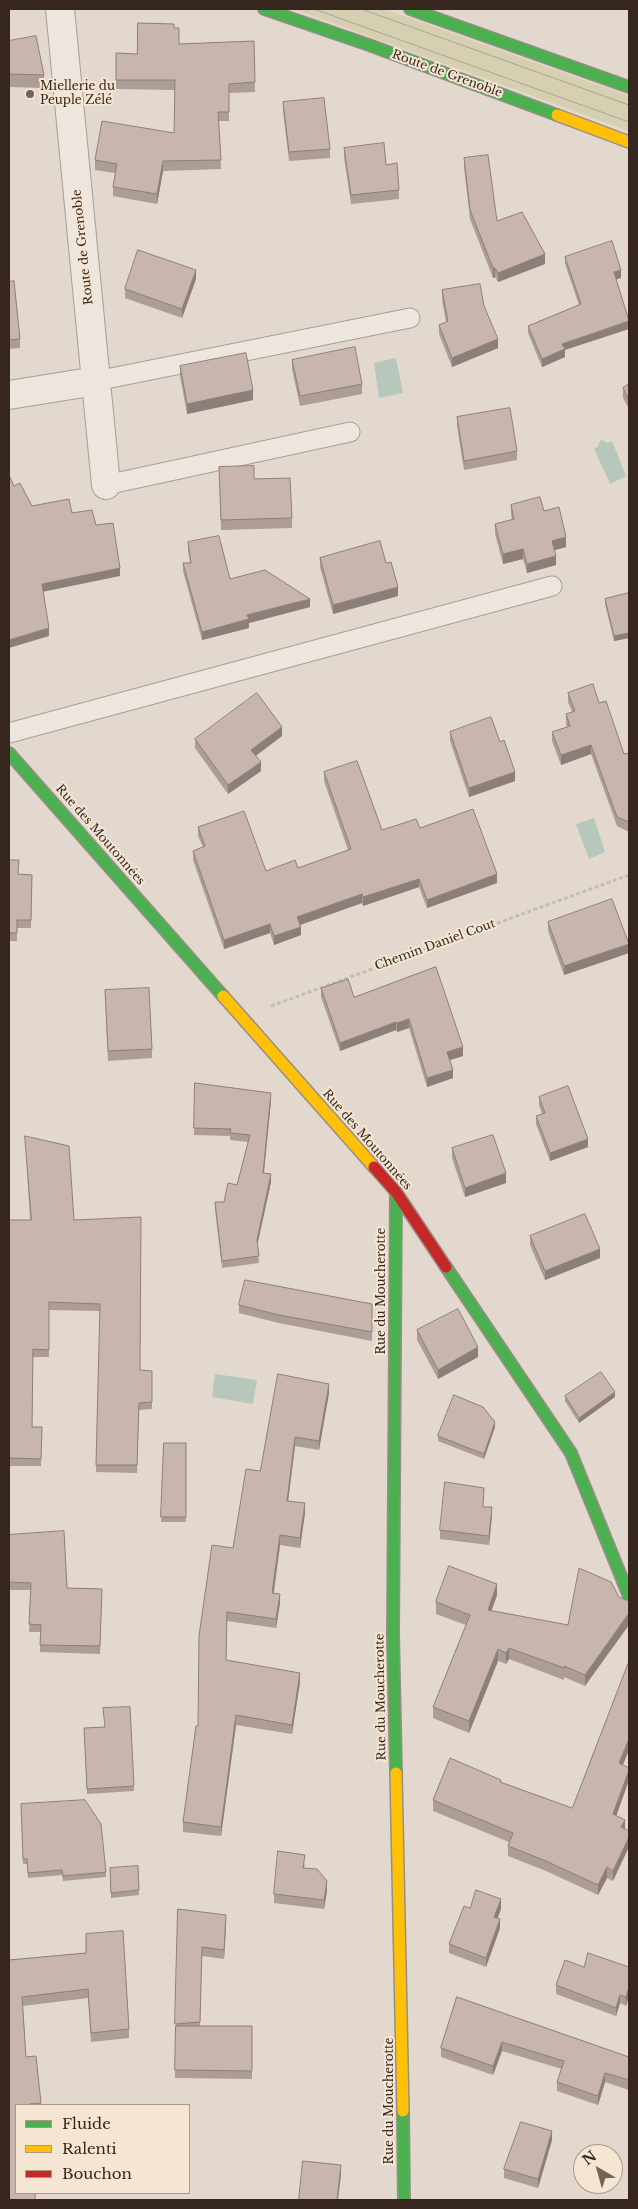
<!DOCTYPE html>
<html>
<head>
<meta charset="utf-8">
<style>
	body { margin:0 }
	#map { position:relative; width:638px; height:2209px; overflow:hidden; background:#e3d8cd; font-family:"Libre Baskerville",serif }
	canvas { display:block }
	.frame { position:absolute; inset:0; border:10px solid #37261e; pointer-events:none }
	.legend { position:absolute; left:15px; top:2104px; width:175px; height:90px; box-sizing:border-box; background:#f5e5d3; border:1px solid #a9998b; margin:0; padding:6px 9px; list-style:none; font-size:15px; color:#37261e }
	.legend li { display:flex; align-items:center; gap:10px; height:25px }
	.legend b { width:25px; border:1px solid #a9998b }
	.north { position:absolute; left:573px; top:2144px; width:50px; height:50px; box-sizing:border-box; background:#f5e5d3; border:1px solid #a9998b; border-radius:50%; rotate:322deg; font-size:14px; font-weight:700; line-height:20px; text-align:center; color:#37261e }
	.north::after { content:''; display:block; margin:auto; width:18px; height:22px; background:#73645b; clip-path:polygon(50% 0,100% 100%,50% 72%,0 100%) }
</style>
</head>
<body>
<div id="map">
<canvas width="638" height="2209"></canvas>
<div class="frame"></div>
<ul class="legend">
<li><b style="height:6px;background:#4caf50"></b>Fluide</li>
<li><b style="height:6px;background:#ffc107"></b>Ralenti</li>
<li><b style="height:6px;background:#c62828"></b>Bouchon</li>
</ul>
<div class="north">N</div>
</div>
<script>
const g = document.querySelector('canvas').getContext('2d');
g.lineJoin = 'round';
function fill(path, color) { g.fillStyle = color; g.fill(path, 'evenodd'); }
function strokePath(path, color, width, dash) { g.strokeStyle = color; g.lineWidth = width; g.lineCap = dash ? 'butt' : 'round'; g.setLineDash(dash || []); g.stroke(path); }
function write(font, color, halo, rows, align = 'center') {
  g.font = font + ' "Libre Baskerville",serif'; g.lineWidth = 4; g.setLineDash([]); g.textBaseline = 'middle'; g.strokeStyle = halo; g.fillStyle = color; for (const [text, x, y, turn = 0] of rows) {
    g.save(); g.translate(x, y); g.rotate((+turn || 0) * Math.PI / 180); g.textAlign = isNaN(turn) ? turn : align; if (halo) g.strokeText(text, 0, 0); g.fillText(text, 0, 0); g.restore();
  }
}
const green = new Path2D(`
	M 294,9 L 384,9 L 629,96 L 629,131 Z`);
const water = new Path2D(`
	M 396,358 L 403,393 L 379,398 L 374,363 Z
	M 601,440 L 605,441 L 606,443 L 612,441 L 626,476 L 610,484 L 594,449 L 599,446 L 598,444 Z
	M 594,818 L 605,852 L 589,859 L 576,824 Z
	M 215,1374 L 257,1380 L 253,1404 L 212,1397 Z`);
const path = new Path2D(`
	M 271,1006 L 629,875`);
const lane = new Path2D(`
	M 96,381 L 410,318
	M 106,485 L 350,432
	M 9,733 L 552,586`);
const street = new Path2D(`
	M 60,9 L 106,485
	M 9,395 L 96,381`);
const fast = new Path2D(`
	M 264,9 L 369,45 L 557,115
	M 410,9 L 629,87
	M 9,753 L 223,996
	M 396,1192 L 393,1634 L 396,1773
	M 446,1267 L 571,1453 L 629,1596
	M 403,2111 L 404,2200`);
const slow = new Path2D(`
	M 557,115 L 629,142
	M 223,996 L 374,1167
	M 396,1773 L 403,2111`);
const jam = new Path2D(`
	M 374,1167 L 396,1192 L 446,1267`);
const tram = new Path2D(`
	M 314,9 L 629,122
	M 361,9 L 629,105`);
const wall = new Path2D(`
	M 174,28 L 179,44 L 254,41 L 255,92 L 229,93 L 229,121 L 219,121 L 221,169 L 163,171 L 157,204 L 113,196 L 113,187 L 115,173 L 95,170 L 95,160 L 174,133 L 175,90 L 116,89 L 116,53 L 137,54 Z
	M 9,41 L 44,75 L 44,88 L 9,87 Z
	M 283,102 L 330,149 L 330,158 L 289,161 L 283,111 Z
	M 344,148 L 386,165 L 399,190 L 399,199 L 351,204 L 344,157 Z
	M 464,158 L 497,221 L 545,264 L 498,282 L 495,277 L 493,278 L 470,219 L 464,167 Z
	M 565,257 L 621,278 L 616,279 L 565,350 L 565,357 L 542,367 L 528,333 L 528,326 L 579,305 L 565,264 Z
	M 196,279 L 182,318 L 125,298 L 125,289 Z
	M 9,282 L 20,339 L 20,348 L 9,349 Z
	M 442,290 L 498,348 L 452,367 L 439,334 L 439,325 L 446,322 L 442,300 Z
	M 292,360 L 362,384 L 362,394 L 300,406 L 292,369 Z
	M 180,366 L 253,400 L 187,414 L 180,376 Z
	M 629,384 L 629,409 L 623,398 L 623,388 Z
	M 457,417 L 517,451 L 517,460 L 464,470 L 457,426 Z
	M 219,467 L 254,479 L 292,518 L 292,528 L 221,530 Z
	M 511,505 L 544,511 L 566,547 L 554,550 L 556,565 L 527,573 L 523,559 L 503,564 L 495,534 L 495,524 L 512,520 L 511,514 Z
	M 188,542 L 230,579 L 310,607 L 249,623 L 249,628 L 202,640 L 183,571 L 183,563 L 190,563 L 188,550 Z
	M 320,558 L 386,563 L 398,596 L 333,614 L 320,567 Z
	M 629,593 L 629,638 L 614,641 L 605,604 L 605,599 Z
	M 568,693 L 599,703 L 624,754 L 629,753 L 629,832 L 617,826 L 591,754 L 561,765 L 552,741 L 552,732 L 567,727 L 566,724 L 566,714 L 572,712 L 568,702 Z
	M 450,732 L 500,742 L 515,781 L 469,797 L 450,741 Z
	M 282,736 L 256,756 L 261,771 L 228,794 L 195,748 L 195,739 Z
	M 324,772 L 382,830 L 420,828 L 497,883 L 427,908 L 419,887 L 363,906 L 362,903 L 300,925 L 301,935 L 274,945 L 270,933 L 224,949 L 193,860 L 193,851 L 203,847 L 198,836 L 198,827 L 266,871 L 298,868 L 348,850 L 324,781 Z
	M 9,860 L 18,874 L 32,875 L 31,928 L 17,928 L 17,941 L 9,941 Z
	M 548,922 L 629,943 L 629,953 L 564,975 L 548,931 Z
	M 436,967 L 463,1056 L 450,1060 L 453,1078 L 427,1087 L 409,1028 L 397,1032 L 396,1030 L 340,1051 L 321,997 L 321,988 L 354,997 Z
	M 105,990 L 152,1049 L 152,1058 L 108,1061 Z
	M 195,1083 L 271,1101 L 264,1173 L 271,1182 L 257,1244 L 259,1263 L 222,1268 L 215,1210 L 215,1202 L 224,1202 L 237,1185 L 248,1142 L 230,1140 L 230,1136 L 194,1135 Z
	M 539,1097 L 588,1147 L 550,1161 L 536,1124 L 536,1116 L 542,1114 L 539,1105 Z
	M 25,1136 L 74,1220 L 140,1370 L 152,1371 L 152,1409 L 139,1410 L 137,1473 L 96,1472 L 100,1311 L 49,1310 L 49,1357 L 33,1357 L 32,1427 L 42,1427 L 41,1466 L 9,1466 L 9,1220 L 30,1220 Z
	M 452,1148 L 506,1183 L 465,1197 L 452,1158 Z
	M 530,1236 L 600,1258 L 545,1280 L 530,1245 Z
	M 372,1304 L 372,1341 L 279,1323 L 239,1313 L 239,1305 Z
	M 417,1330 L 478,1357 L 438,1379 L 417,1340 Z
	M 329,1393 L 319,1450 L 295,1446 L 288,1501 L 305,1513 L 300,1548 L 280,1545 L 274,1593 L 280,1603 L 276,1628 L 227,1621 L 226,1660 L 300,1682 L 292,1734 L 236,1725 L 221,1836 L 183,1832 L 183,1822 L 198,1726 L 233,1548 L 260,1471 Z
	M 565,1396 L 615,1397 L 579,1423 L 565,1401 Z
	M 495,1427 L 484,1459 L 438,1441 L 438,1436 Z
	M 164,1443 L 186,1443 L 186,1522 L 161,1522 Z
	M 484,1507 L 492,1516 L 489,1545 L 440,1539 L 440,1530 Z
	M 9,1535 L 67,1588 L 102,1589 L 100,1654 L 40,1652 L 40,1632 L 29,1632 L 31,1590 L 9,1590 Z
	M 611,1582 L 585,1686 L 564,1677 L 564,1680 L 509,1659 L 506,1664 L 498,1661 L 469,1733 L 433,1718 L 433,1707 L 466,1625 L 436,1614 L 436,1602 L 497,1595 L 491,1611 L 568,1625 Z
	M 629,1671 L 629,1750 L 623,1765 L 629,1768 L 629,1780 L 616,1816 L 625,1828 L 613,1881 L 607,1878 L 598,1895 L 546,1871 L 508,1856 L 508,1846 L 509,1842 L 433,1811 L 433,1800 L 501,1782 L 572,1808 Z
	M 130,1707 L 134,1791 L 87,1794 L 84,1728 L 104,1727 Z
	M 21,1804 L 106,1872 L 106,1877 L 63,1881 L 62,1875 L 28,1878 L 27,1864 L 23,1864 Z
	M 305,1864 L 304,1868 L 327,1891 L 324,1909 L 274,1903 L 274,1894 Z
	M 138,1866 L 139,1895 L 111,1898 L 110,1872 Z
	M 470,1908 L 501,1909 L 498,1918 L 500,1928 L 486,1967 L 449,1953 L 449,1944 Z
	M 178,1909 L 226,1925 L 224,1959 L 202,1956 L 200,2026 L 252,2026 L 252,2079 L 175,2078 Z
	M 86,1934 L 129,2029 L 129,2038 L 91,2042 L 88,1998 L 23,2006 L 26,2057 L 41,2103 L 41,2105 L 16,2105 L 9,1960 L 86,1953 Z
	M 584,1967 L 629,1967 L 629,1996 L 626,2006 L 620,2003 L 616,2016 L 556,1994 L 556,1985 Z
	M 457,1997 L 629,2057 L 629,2090 L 605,2082 L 598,2105 L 557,2091 L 557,2082 L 562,2069 L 502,2051 L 493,2075 L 441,2057 L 441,2048 Z
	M 552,2140 L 538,2188 L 504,2178 L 504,2169 Z`);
const shadedWall = new Path2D(`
	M 163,161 L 163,171 L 157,204 L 157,194 Z
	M 545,254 L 545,264 L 498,282 L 498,273 Z
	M 493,268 L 495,268 L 495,277 L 493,278 Z
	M 196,270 L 196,279 L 182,318 L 182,309 Z
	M 621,270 L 621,278 L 614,280 L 614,272 Z
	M 629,321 L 629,329 L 565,350 L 565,357 L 542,367 L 542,359 L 562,344 Z
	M 498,339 L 498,348 L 452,367 L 452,358 Z
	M 253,390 L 253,400 L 187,414 L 187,404 Z
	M 566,537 L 566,547 L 552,551 L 552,541 Z
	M 523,549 L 523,559 L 503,564 L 503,554 Z
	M 556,556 L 556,565 L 527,573 L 527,564 Z
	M 120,568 L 120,576 L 42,592 L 42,584 Z
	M 398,587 L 398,596 L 333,614 L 333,605 Z
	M 310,599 L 310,607 L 249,623 L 249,628 L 202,640 L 202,632 L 247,615 Z
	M 49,628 L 49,636 L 9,648 L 9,640 Z
	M 629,633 L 629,638 L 614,641 L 614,636 Z
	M 282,727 L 282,736 L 251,759 L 251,750 Z
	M 591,745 L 591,754 L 561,765 L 561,755 Z
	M 261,762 L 261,771 L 228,794 L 228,785 Z
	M 515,772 L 515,781 L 469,797 L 469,788 Z
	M 497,874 L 497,883 L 427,908 L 427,900 Z
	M 419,879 L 419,887 L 363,906 L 363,897 Z
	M 362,894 L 362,903 L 297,926 L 297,917 Z
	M 270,924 L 270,933 L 224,949 L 224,940 Z
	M 301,927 L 301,935 L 274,945 L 274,936 Z
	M 629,944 L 629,953 L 564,975 L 564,966 Z
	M 409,1019 L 409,1028 L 397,1032 L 397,1023 Z
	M 396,1022 L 396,1030 L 340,1051 L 340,1043 Z
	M 463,1047 L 463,1056 L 447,1061 L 447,1052 Z
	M 453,1070 L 453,1078 L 427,1087 L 427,1078 Z
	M 271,1093 L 271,1101 L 263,1180 L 263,1173 Z
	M 588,1139 L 588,1147 L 550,1161 L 550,1153 Z
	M 506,1173 L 506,1183 L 465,1197 L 465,1188 Z
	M 271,1174 L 271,1182 L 257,1247 L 257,1240 Z
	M 600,1249 L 600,1258 L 545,1280 L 545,1271 Z
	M 478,1347 L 478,1357 L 438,1379 L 438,1370 Z
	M 329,1384 L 329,1393 L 319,1450 L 319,1441 Z
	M 615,1392 L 615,1397 L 579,1423 L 579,1418 Z
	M 495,1422 L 495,1427 L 484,1459 L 484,1454 Z
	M 295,1437 L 295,1446 L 287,1510 L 287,1501 Z
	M 305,1503 L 305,1513 L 300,1548 L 300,1538 Z
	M 492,1507 L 492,1516 L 489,1545 L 489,1536 Z
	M 280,1535 L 280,1545 L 272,1602 L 272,1593 Z
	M 497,1584 L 497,1595 L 488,1621 L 488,1610 Z
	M 280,1594 L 280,1603 L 276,1628 L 276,1619 Z
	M 629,1613 L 629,1625 L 585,1686 L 585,1675 Z
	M 509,1648 L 509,1659 L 506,1664 L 506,1653 Z
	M 498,1649 L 498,1661 L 469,1733 L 469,1721 Z
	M 300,1673 L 300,1682 L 292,1734 L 292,1725 Z
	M 236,1715 L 236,1725 L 221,1836 L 221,1827 Z
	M 629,1739 L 629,1750 L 619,1773 L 619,1763 Z
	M 629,1770 L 629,1780 L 613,1825 L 613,1814 Z
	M 625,1820 L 625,1831 L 621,1827 Z
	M 629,1837 L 629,1847 L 613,1881 L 613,1871 Z
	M 607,1867 L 607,1878 L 598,1895 L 598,1885 Z
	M 327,1881 L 327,1891 L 324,1909 L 324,1900 Z
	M 501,1899 L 501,1909 L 494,1926 L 494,1917 Z
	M 226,1915 L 226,1925 L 224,1959 L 224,1950 Z
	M 500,1919 L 500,1928 L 486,1967 L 486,1958 Z
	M 629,1987 L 629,1996 L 626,2006 L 626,1997 Z
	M 620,1995 L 620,2003 L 616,2016 L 616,2008 Z
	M 502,2042 L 502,2051 L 493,2075 L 493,2066 Z
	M 605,2073 L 605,2082 L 598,2105 L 598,2096 Z
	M 552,2131 L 552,2140 L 538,2188 L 538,2179 Z
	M 341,2165 L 341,2175 L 338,2200 L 337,2200 Z`);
const building = new Path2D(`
	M 138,23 L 174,24 L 174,28 L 179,28 L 179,44 L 254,41 L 255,82 L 229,84 L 229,112 L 218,112 L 221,160 L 163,161 L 157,194 L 113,187 L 117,164 L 95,160 L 102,121 L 174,133 L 175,80 L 116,80 L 116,53 L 137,54 Z
	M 36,36 L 44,75 L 9,74 L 9,41 Z
	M 324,98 L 330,149 L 289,152 L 283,102 Z
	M 384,143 L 386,165 L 397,163 L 399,190 L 351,195 L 344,148 Z
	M 488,155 L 497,221 L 522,212 L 545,254 L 498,273 L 495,268 L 493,268 L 470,210 L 464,158 Z
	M 612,241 L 621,270 L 614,272 L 629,321 L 562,344 L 565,349 L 542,359 L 528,326 L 581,304 L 565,257 Z
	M 138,250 L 196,270 L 182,309 L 125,289 Z
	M 14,281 L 20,339 L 9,340 L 9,282 Z
	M 480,284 L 484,306 L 498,339 L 452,358 L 439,325 L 448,321 L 442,290 Z
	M 355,347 L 362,384 L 300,396 L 292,360 Z
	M 246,353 L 253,390 L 187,404 L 180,366 Z
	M 629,384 L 629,400 L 623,388 Z
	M 510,408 L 517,451 L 464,461 L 457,417 Z
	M 254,466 L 254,479 L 290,478 L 292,518 L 221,520 L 219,467 Z
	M 9,475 L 14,486 L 20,483 L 32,506 L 69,499 L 72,513 L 92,510 L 96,525 L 113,523 L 120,568 L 42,584 L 49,628 L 9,640 Z
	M 540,497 L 544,511 L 559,507 L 566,537 L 552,541 L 556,556 L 527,564 L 523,549 L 503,554 L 495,524 L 514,519 L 511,505 Z
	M 219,536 L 230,579 L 265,570 L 310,599 L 247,615 L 249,619 L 202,632 L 183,563 L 191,563 L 188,542 Z
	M 380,541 L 386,563 L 391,562 L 398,587 L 333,605 L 320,558 Z
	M 629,593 L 629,633 L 614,636 L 605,599 Z
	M 593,684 L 599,703 L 606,701 L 624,754 L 629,753 L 629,822 L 617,817 L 591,745 L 561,755 L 552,732 L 570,726 L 566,714 L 575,711 L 568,693 Z
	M 257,693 L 282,727 L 251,750 L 261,762 L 228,785 L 195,739 Z
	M 491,717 L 500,742 L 504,740 L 515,772 L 469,788 L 450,732 Z
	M 357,761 L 382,830 L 416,819 L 420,828 L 473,809 L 497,874 L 427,900 L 419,879 L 363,897 L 362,894 L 297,917 L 301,927 L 274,936 L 270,924 L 224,940 L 193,851 L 205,846 L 198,827 L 244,811 L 266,871 L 295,860 L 298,868 L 351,849 L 324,772 Z
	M 9,860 L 19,860 L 18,874 L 32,875 L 31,920 L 17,920 L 17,933 L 9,933 Z
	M 612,899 L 629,944 L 564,966 L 548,922 Z
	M 436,967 L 463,1047 L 447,1052 L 453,1070 L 427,1078 L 409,1019 L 397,1023 L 396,1022 L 340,1043 L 321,988 L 348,979 L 354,997 Z
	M 149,988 L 152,1049 L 108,1051 L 105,990 Z
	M 195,1083 L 271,1093 L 263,1173 L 271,1174 L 257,1240 L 259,1256 L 222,1261 L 215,1202 L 224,1202 L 228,1183 L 237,1185 L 250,1135 L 230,1133 L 231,1129 L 194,1128 Z
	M 568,1086 L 588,1139 L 550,1153 L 536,1116 L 545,1113 L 539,1097 Z
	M 493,1135 L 506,1173 L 465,1188 L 452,1148 Z
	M 25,1136 L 69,1146 L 74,1220 L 141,1217 L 140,1370 L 152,1371 L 152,1402 L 139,1403 L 137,1465 L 96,1465 L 100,1304 L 49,1302 L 49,1350 L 33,1349 L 32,1427 L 42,1427 L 41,1459 L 9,1458 L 9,1220 L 31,1220 Z
	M 585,1214 L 600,1249 L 545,1271 L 530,1236 Z
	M 245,1280 L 372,1304 L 372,1332 L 279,1315 L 239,1305 Z
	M 458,1309 L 478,1347 L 438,1370 L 417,1330 Z
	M 601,1372 L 615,1392 L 579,1418 L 565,1396 Z
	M 278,1374 L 329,1384 L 319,1441 L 295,1437 L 287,1501 L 305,1503 L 300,1538 L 280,1535 L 272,1593 L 280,1594 L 276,1619 L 227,1612 L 226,1660 L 300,1673 L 292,1725 L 236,1715 L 221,1827 L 183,1822 L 196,1726 L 198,1726 L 199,1636 L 212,1545 L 233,1548 L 246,1469 L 260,1471 Z
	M 454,1395 L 483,1407 L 495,1422 L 484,1454 L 438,1436 Z
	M 164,1443 L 186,1443 L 186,1517 L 161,1517 Z
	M 445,1482 L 484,1488 L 483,1507 L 492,1507 L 489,1536 L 440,1530 Z
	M 64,1531 L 67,1588 L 102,1589 L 100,1646 L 40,1645 L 41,1625 L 29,1624 L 31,1583 L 9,1582 L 9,1535 Z
	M 449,1566 L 497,1584 L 488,1610 L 568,1625 L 579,1568 L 611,1582 L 619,1597 L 626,1600 L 629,1600 L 629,1613 L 585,1675 L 564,1666 L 564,1668 L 509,1648 L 506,1653 L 498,1649 L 469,1721 L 433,1707 L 470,1615 L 436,1602 Z
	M 628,1664 L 629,1671 L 629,1739 L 619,1763 L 629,1768 L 629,1770 L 613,1814 L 625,1820 L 621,1827 L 629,1831 L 629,1837 L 613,1871 L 607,1867 L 598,1885 L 546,1861 L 508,1846 L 513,1833 L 433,1800 L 450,1758 L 501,1780 L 500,1782 L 572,1808 Z
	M 130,1707 L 134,1786 L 87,1789 L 84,1728 L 105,1727 L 103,1708 Z
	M 85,1800 L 101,1824 L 106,1872 L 63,1876 L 62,1870 L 28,1873 L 27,1859 L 23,1859 L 21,1804 Z
	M 278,1851 L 305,1855 L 303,1868 L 317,1869 L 327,1881 L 324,1900 L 274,1894 Z
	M 138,1866 L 139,1890 L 111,1893 L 110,1868 Z
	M 476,1890 L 501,1899 L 494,1917 L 500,1919 L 486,1958 L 449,1944 L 464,1906 L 470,1908 Z
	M 178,1909 L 226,1915 L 224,1950 L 202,1947 L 200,2022 L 175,2024 Z
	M 123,1931 L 129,2029 L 91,2033 L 88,1989 L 22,1997 L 26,2057 L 36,2056 L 41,2103 L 29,2104 L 29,2105 L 16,2105 L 16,2193 L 35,2193 L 35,2200 L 9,2200 L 9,1960 L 86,1953 L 86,1934 Z
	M 588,1953 L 629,1967 L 629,1987 L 626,1997 L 620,1995 L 616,2008 L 556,1985 L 565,1960 L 584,1967 Z
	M 457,1997 L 629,2057 L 629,2080 L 605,2073 L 598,2096 L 557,2082 L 564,2061 L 502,2042 L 493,2066 L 441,2048 Z
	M 176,2026 L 252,2026 L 252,2071 L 175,2070 Z
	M 521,2122 L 552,2131 L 538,2179 L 504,2169 Z
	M 303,2161 L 341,2165 L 337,2200 L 299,2200 Z`);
const markers = [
	[30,94,5,"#73645b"]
];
const streetNames = [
	["Route de Grenoble",447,74,20],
	["Route de Grenoble",83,247,-96],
	["Rue des Moutonnées",100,835,49],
	["Chemin Daniel Cout",435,945,-20],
	["Rue des Moutonnées",367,1140,49],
	["Rue du Moucherotte",382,1291,-90],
	["Rue du Moucherotte",381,1697,-91],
	["Rue du Moucherotte",390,2101,-90]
];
const poiNames = [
	["Miellerie du",40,87],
	["Peuple Zélé",40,101]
];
fill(green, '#d6cfb0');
fill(water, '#b8c7bc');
strokePath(lane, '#a89e96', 21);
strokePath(street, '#a89e96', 30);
strokePath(fast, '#988e86', 14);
strokePath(slow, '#988e86', 14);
strokePath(jam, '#988e86', 14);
strokePath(path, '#c4bcb5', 3, [4, 2.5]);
strokePath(lane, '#ece6df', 19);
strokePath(street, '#ece6df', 28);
strokePath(fast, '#4caf50', 11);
strokePath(slow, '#ffc107', 11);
strokePath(jam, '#c62828', 11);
strokePath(tram, '#aba49f', 1);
fill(wall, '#ac9d96');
fill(shadedWall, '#8c7f7a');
fill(building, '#c8b6ae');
strokePath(building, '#8c7f7a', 1);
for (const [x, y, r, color] of markers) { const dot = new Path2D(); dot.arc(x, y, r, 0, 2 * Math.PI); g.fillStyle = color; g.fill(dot); strokePath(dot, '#f5e5d3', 2); }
write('12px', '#37261e', '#f5e5d3', streetNames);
write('12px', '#37261e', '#f5e5d3', poiNames, 'left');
</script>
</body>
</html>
